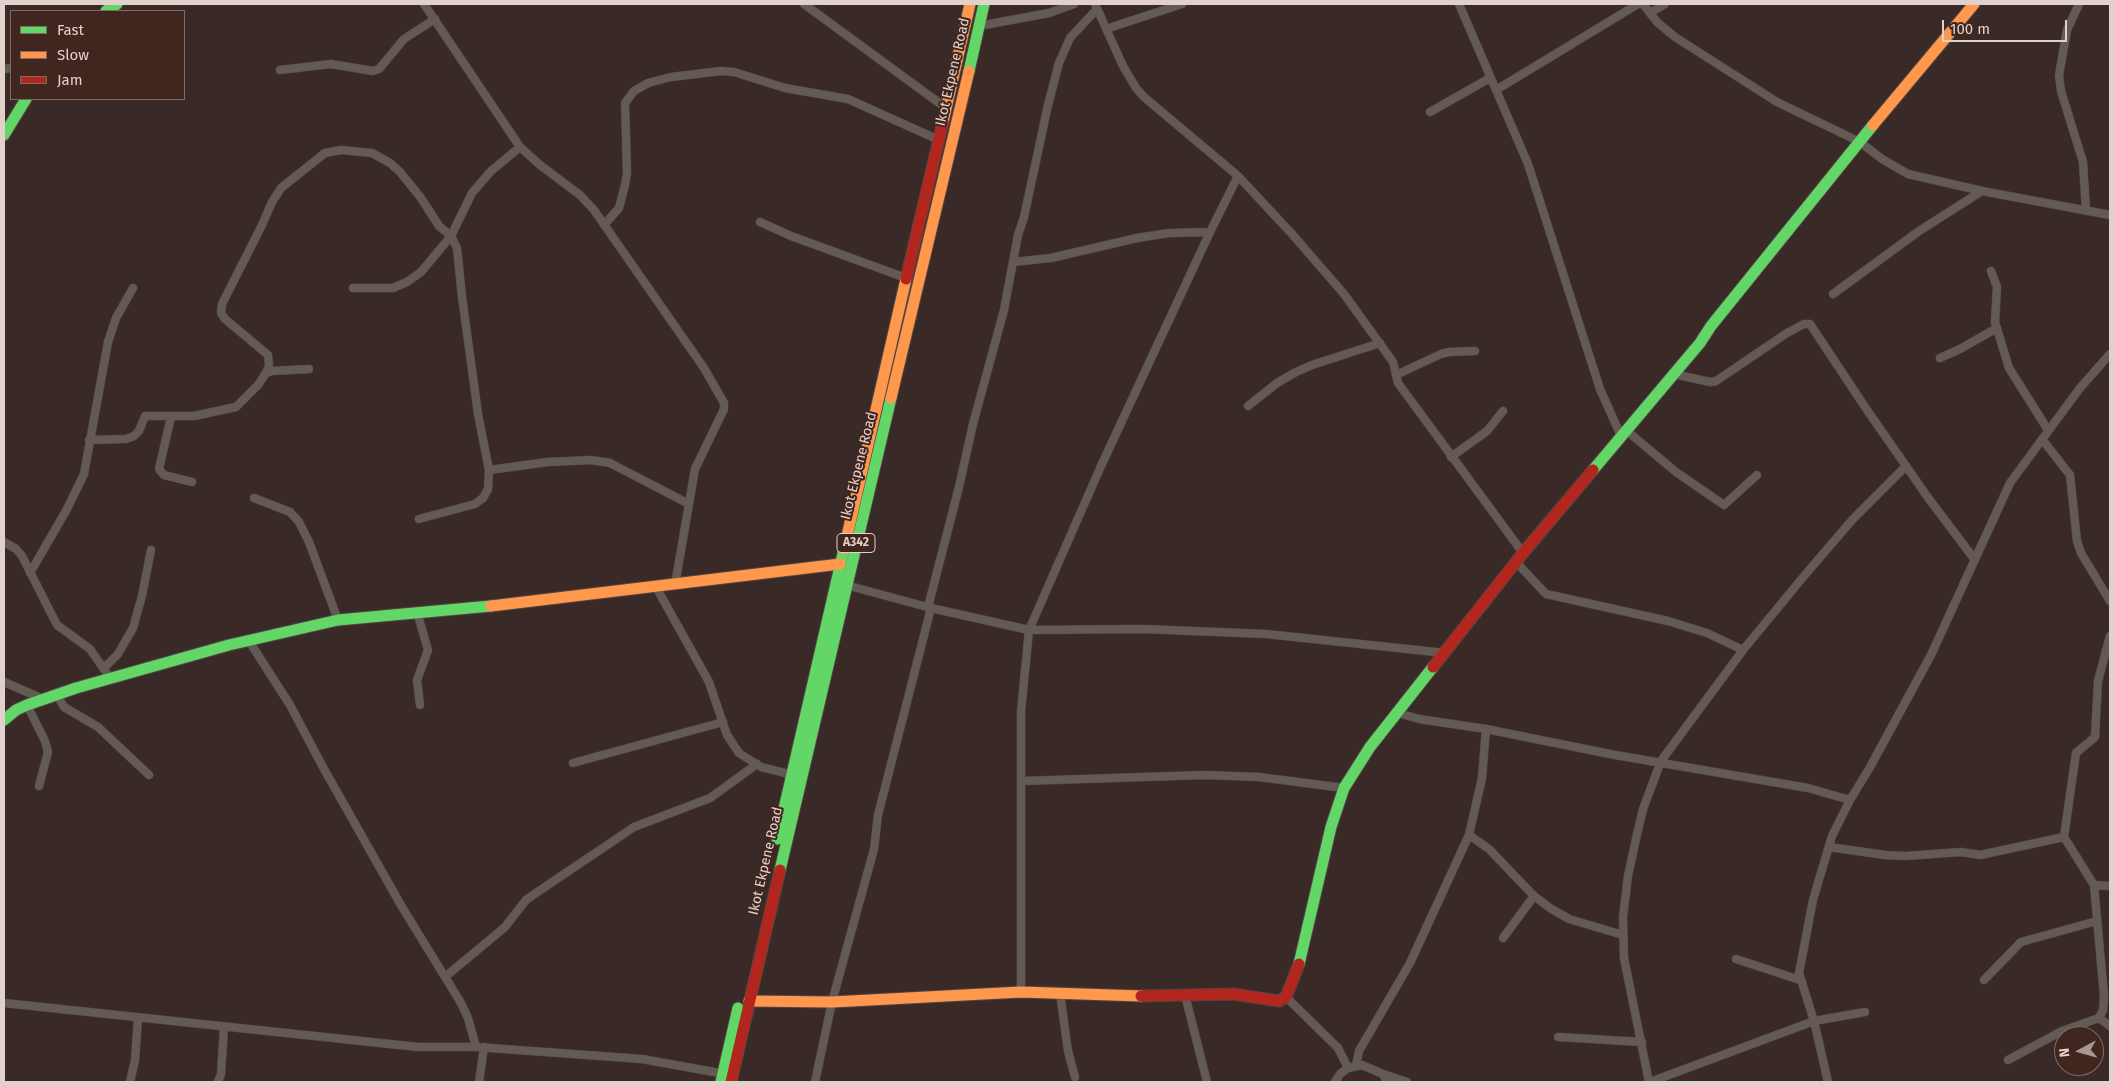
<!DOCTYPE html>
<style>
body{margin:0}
#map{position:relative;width:2114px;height:1086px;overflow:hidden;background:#392a27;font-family:"Fira Sans",sans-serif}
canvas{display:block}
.frame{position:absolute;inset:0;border:5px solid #e2d0cb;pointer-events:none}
.legend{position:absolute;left:10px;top:10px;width:175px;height:90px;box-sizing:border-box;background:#41261f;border:1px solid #816a64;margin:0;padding:6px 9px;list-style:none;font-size:15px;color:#e2d0cb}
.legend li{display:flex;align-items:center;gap:10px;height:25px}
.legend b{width:25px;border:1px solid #816a64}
.north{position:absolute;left:2054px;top:1026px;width:50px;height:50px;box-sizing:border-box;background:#41261f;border:1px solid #816a64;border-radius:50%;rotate:264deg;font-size:14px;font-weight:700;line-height:20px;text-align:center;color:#e2d0cb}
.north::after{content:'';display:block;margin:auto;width:18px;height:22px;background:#a79692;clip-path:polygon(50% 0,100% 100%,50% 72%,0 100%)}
.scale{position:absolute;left:1942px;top:20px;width:125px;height:22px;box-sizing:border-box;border:2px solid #e2d0cb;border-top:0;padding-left:6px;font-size:15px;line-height:18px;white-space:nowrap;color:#e2d0cb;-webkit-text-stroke:4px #41261f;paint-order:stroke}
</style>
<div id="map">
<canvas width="2114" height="1086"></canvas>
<div class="frame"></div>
<ul class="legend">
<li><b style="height:6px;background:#63d668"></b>Fast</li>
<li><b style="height:6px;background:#ff974d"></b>Slow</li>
<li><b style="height:6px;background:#b3261e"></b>Jam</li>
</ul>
<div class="north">N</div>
<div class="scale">100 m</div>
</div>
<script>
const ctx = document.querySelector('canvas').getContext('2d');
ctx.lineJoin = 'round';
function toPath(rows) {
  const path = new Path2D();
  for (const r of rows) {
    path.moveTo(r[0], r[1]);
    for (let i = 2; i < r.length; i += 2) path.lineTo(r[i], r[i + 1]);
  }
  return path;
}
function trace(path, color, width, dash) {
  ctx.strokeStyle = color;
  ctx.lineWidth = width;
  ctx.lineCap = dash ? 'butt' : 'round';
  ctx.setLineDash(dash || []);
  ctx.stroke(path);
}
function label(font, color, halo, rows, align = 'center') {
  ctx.font = font + ' "Fira Sans",sans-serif';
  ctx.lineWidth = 4;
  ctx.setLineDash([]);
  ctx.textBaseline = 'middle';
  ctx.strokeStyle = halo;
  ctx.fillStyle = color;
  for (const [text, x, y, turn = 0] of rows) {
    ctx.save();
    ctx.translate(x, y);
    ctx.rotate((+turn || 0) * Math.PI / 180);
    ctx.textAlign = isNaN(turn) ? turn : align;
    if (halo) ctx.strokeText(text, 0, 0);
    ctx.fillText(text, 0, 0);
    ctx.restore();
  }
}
const street = toPath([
 [424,4,520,147,540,165,580,195,594,210,704,368,724,403,724,409,695,469,675,585],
 [804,4,946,108],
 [1095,4,1123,66,1136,88,1144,97,1238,176,1292,234,1344,294,1393,362,1398,383,1523,553],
 [1459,4,1528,164,1600,389,1621,436],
 [1643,4,1657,22,1675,37,1777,102,1860,142,1882,159,1908,174,1982,191,2110,215],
 [2079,4,2067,30,2059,75,2061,91,2083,162,2086,211],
 [1650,13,1665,4],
 [979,26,1049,13,1074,4],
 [1106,29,1182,4],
 [4,69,11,68],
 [280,70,331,64,373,71,379,69,404,39,435,19],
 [1496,90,1638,4],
 [1430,112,1490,78],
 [760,222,791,236,906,278],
 [604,225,619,208,625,185,627,173,625,103,634,91,648,83,671,77,721,71,734,72,785,88,848,99,939,140],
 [1013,262,1051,258,1137,238,1169,233,1210,232],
 [1991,271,1997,287,1995,322,2009,368,2048,430],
 [353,288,393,288,407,282,421,272,451,236,472,193,491,171,520,147],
 [1833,294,1919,231,1982,191],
 [1940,358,1960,349,1997,328],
 [266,373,269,365,268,355,225,319,221,313,222,304,262,225,272,202,281,188,325,153,341,150,372,153,390,163,400,172,421,198,439,226,451,236,457,248,462,297,478,414,489,470,488,489,483,498,475,504,419,519],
 [1674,374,1710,382,1716,381,1787,333,1804,324,1810,324,1867,410,1929,499,1975,560],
 [1396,375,1441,354,1449,352,1475,351],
 [1248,406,1277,383,1296,372,1312,365,1380,343],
 [171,417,159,469,164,475,192,482],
 [1627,431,1676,472,1724,505,1757,475],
 [2042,439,2070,475,2077,541,2081,553,2110,601],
 [89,440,126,439,134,436,139,431,145,416,194,416,236,407,258,385,266,373,272,371,309,369],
 [1451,457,1487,431,1503,411],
 [489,470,548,462,591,460,610,463,689,504],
 [254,498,290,512,299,522,309,542,338,620],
 [4,542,16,549,22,556,57,625,90,649,110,678],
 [1516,562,1546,594,1668,621,1707,633,1743,650],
 [30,573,67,509,84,474,108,342,116,318,133,288],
 [846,585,931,608,1029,630,1143,629,1266,634,1445,653],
 [656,587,709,682,727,735,739,753,761,767,793,775],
 [928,607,959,487,973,424,1004,310,1018,235,1024,217,1048,105,1059,63,1070,38,1097,9],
 [417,612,428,650,417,680,420,705],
 [249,641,290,705,324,769,402,907,461,1003,468,1018,476,1047],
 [104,668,118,654,133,628,142,596,151,550],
 [4,682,43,699],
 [57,695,64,707,98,727,149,775],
 [27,705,45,741,48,752,39,786],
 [1398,713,1419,719,1486,729,1615,755,1808,788,1850,800],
 [573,763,723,722],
 [1022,781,1205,775,1259,777,1344,788],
 [1469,835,1489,849,1534,896,1550,908,1569,919,1623,935],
 [1829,847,1885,855,1906,856,1961,852,1980,855,2064,837],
 [2094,885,2110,886],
 [1503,938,1534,896],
 [1736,959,1800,980],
 [445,977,505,927,526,900,536,893,634,827,710,798,757,764],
 [1984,980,2021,942,2097,921],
 [1021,992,1021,712,1029,630,1101,466,1210,232,1238,176],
 [1060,993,1068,1051,1075,1077],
 [1185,995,1207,1082],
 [1286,997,1338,1048,1348,1068],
 [4,1003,418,1047,476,1047,642,1059,725,1074],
 [2099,1018,2110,1026],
 [1558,1037,1642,1042],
 [2008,1060,2062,1031,2099,1018,2103,1010,2104,996,2094,885,2064,837,2076,753,2095,737,2098,681,2110,636],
 [1356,1065,1359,1051,1410,963,1469,835,1482,778,1486,729],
 [1383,1074,1407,1082],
 [130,1082,135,1060,138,1018],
 [218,1082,221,1074,224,1027],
 [479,1082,484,1047],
 [815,1082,832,1002,874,849,878,815,931,608],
 [1335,1082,1340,1074,1348,1068,1362,1065,1383,1074,1387,1082],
 [1649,1082,1624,958,1623,917,1628,876,1636,839,1643,809,1661,761,1743,650,1804,576,1853,519,1906,466],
 [1650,1082,1814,1021,1865,1012],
 [1828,1082,1814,1021,1799,973,1813,900,1832,836,1850,800,1869,769,1931,655,2010,483,2080,388,2110,354]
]);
const fast = toPath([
 [106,11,117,4],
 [969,71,984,4],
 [4,135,26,99],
 [1593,470,1700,343,1711,326,1873,125],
 [4,720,16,710,27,705,76,688,229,645,338,620,491,606],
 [777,839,844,549],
 [780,870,891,398],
 [1299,964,1331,827,1344,788,1370,747,1433,667],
 [721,1082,738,1008]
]);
const slow = toPath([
 [943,122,970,4],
 [1873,125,1974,4],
 [891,398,969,71],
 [844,549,906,279],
 [491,606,840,564],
 [749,1001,832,1002,1021,992,1141,996]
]);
const jam = toPath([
 [906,279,943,122],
 [1433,667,1523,553,1593,470],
 [1141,996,1233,994,1279,1001,1286,997,1299,964],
 [731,1082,780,870]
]);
trace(street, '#524543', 9);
trace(fast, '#524543', 13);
trace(slow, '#524543', 13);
trace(jam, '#524543', 13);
trace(street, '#625a53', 8);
trace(fast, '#63d668', 11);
trace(slow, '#ff974d', 11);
trace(jam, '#b3261e', 11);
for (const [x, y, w] of [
 [856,543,38]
]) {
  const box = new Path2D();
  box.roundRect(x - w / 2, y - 9.5, w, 19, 4);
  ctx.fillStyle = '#41261f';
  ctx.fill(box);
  trace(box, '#e2d0cb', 1);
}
label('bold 12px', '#e2d0cb', null, [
 ["A342",856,543]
]);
label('14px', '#e2d0cb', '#41261f', [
 ["Ikot Ekpene Road",953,72,-77],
 ["Ikot Ekpene Road",859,466,-76],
 ["Ikot Ekpene Road",766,861,-77]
]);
</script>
